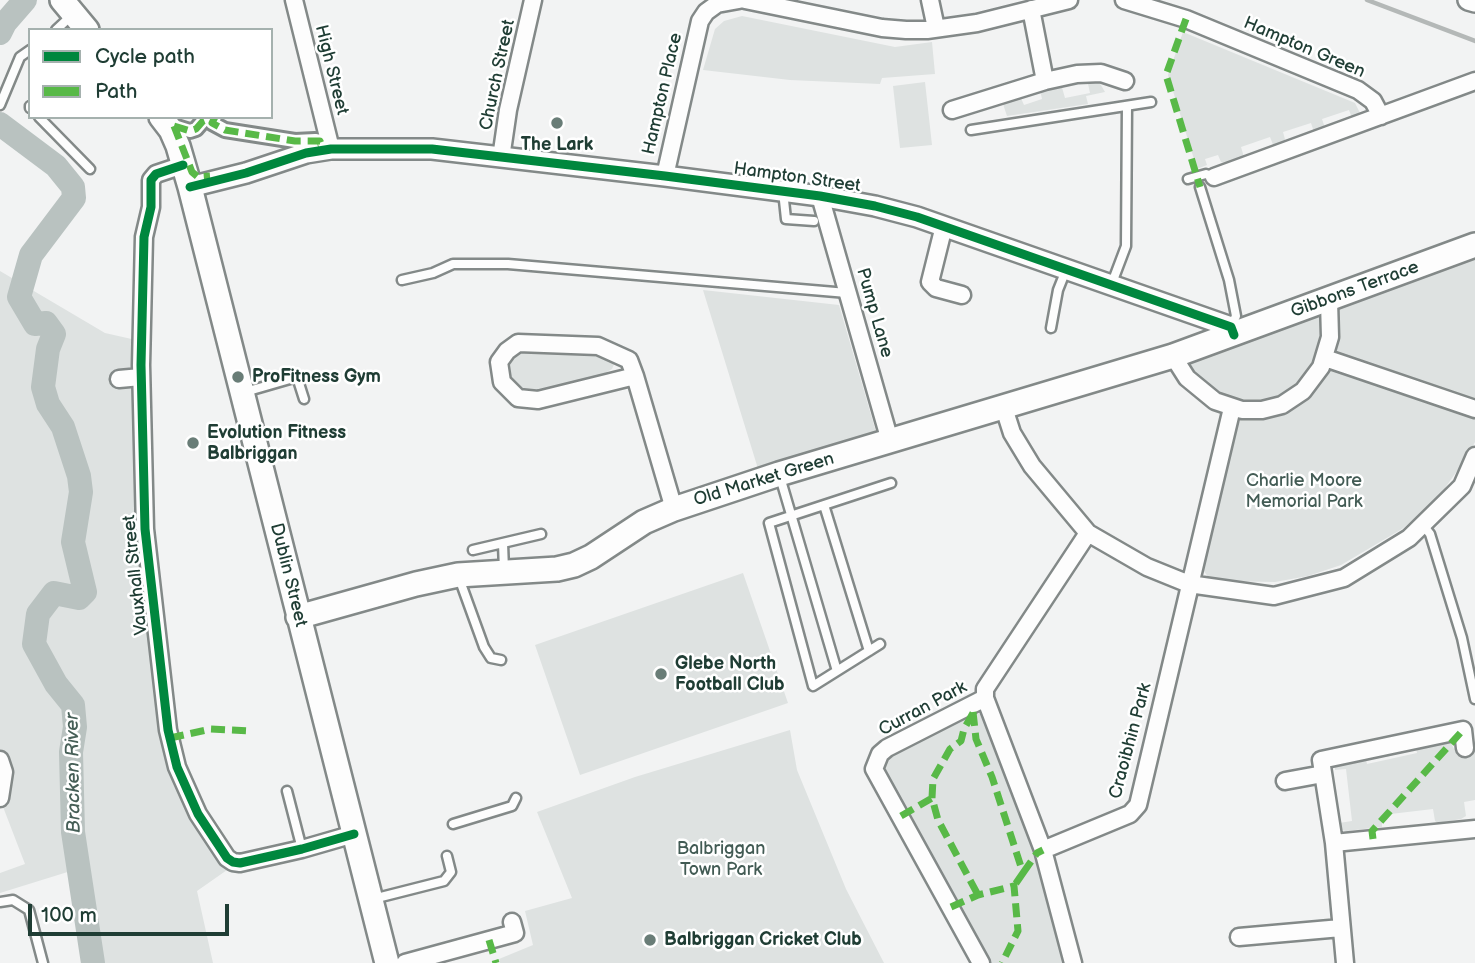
<!DOCTYPE html>
<style>
body{margin:0}
#map{position:relative;width:1475px;height:963px;overflow:hidden;background:#f2f3f3;font-family:"Balsamiq Sans",sans-serif}
canvas{display:block}
.legend{position:absolute;left:28px;top:28px;width:245px;height:91px;box-sizing:border-box;background:#fff;border:2px solid #a5b1ae;margin:0;padding:9px 12px;list-style:none;font-size:21px;color:#1f3d34}
.legend li{display:flex;align-items:center;gap:14px;height:35px}
.legend b{width:35px;border:2px solid #a5b1ae}
.scale{position:absolute;left:28px;top:904px;width:201px;height:32px;box-sizing:border-box;border:4px solid #1f3d34;border-top:0;padding-left:9px;font-size:21px;line-height:24px;white-space:nowrap;color:#1f3d34;-webkit-text-stroke:5px #fff;paint-order:stroke}
</style>
<div id="map">
<canvas width="1475" height="963"></canvas>
<ul class="legend">
<li><b style="height:9px;background:#00873e"></b>Cycle path</li>
<li><b style="height:9px;background:#58b947"></b>Path</li>
</ul>
<div class="scale">100 m</div>
</div>
<script>
const ctx = document.querySelector('canvas').getContext('2d');
ctx.lineJoin = 'round';
function paint(path, color) {
  ctx.fillStyle = color;
  ctx.fill(path, 'evenodd');
}
function toPath(rows) {
  const path = new Path2D();
  for (const r of rows) {
    path.moveTo(r[0], r[1]);
    for (let i = 2; i < r.length; i += 2) path.lineTo(r[i], r[i + 1]);
  }
  return path;
}
function trace(path, color, width, dash) {
  ctx.strokeStyle = color;
  ctx.lineWidth = width;
  ctx.lineCap = dash ? 'butt' : 'round';
  ctx.setLineDash(dash || []);
  ctx.stroke(path);
}
function label(font, color, halo, rows, align = 'center') {
  ctx.font = font + ' "Balsamiq Sans",sans-serif';
  ctx.lineWidth = 5;
  ctx.setLineDash([]);
  ctx.textBaseline = 'middle';
  ctx.strokeStyle = halo;
  ctx.fillStyle = color;
  for (const [text, x, y, turn = 0] of rows) {
    ctx.save();
    ctx.translate(x, y);
    ctx.rotate((+turn || 0) * Math.PI / 180);
    ctx.textAlign = isNaN(turn) ? turn : align;
    if (halo) ctx.strokeText(text, 0, 0);
    ctx.fillText(text, 0, 0);
    ctx.restore();
  }
}
paint(toPath([
 [742,16,895,47,932,42,935,74,882,78,880,84,790,80,703,70,715,29,724,21],
 [1183,32,1355,103,1361,115,1352,118,1349,110,1322,119,1325,128,1314,132,1311,123,1283,132,1286,143,1274,147,1270,137,1241,147,1244,157,1226,163,1221,162,1218,155,1205,159,1207,165,1197,169,1168,75],
 [1087,79,1098,80,1105,92,1086,96,1088,104,1007,116,1002,101,1020,96,1024,105,1042,99,1040,90,1061,84,1065,98,1090,93],
 [925,82,932,145,900,148,893,86],
 [1475,257,1475,404,1341,358,1337,353,1337,310,1340,308],
 [0,271,105,333,136,340,133,368,130,371,128,384,135,390,172,774,176,788,187,807,227,870,197,891,213,963,87,963,74,870,0,893,0,873,25,864,0,799],
 [703,290,839,305,876,432,865,438,759,472],
 [1320,316,1323,317,1324,335,1315,365,1293,389,1273,399,1250,404,1227,399,1199,382,1187,364],
 [524,349,607,355,615,362,612,369,605,373,559,386,525,392,518,390,509,382,504,369,514,354],
 [1332,368,1475,416,1475,442,1469,454,1440,495,1424,511,1402,529,1341,565,1308,576,1275,582,1218,581,1209,578,1200,566,1236,426,1244,416,1290,408,1301,402,1311,394],
 [743,573,788,703,580,775,535,645],
 [973,713,983,714,1039,859,1068,963,988,963,882,770,890,753],
 [790,730,797,770,846,889,884,963,500,963,499,959,533,945,525,911,572,898,537,812,635,777],
 [1445,737,1450,741,1454,749,1475,745,1475,800,1464,802,1466,816,1461,819,1438,823,1435,821,1433,809,1382,815,1382,827,1346,831,1342,830,1339,823,1352,821,1346,769,1335,770,1335,764,1365,754,1367,764,1417,753,1415,743]
]), '#dee2e1');
trace(toPath([
 [0,33,5,23,25,0],
 [0,124,56,166,73,187,74,198,31,255,19,297,35,324,46,323,54,334,48,349,43,387,48,404,63,427,79,476,81,492,73,542,85,592,79,598,54,593,38,614,34,644,56,684,73,705,75,727,71,752,73,832,93,963]
]), '#b9c2c0', 24);
const service = toPath([
 [56,30,71,16],
 [0,105,20,57,30,50],
 [30,106,30,108],
 [39,117,90,169],
 [971,130,1151,102],
 [1188,179,1206,174,1214,177],
 [1200,187,1229,280,1236,316,1231,327],
 [783,191,786,219,814,221],
 [402,280,433,273,453,264,508,264,847,293],
 [1112,283,1126,246,1127,106],
 [1051,328,1058,290,1066,270],
 [245,392,297,377,304,399],
 [780,477,837,671],
 [824,505,869,651],
 [1423,525,1430,534,1462,638,1475,699],
 [503,543,504,571],
 [473,550,541,534],
 [459,578,484,647,491,658,501,660],
 [880,644,813,686,769,523,891,483],
 [287,791,302,849],
 [453,824,512,806,516,798],
 [373,899,444,881,451,872,447,856],
 [0,902,13,900,29,910,43,963]
]);
const pedestrian = toPath([
 [215,117,212,123,225,130,295,141,315,140,320,141,322,146,319,147],
 [174,126,190,131,196,129,203,121,213,117]
]);
const minor = toPath([
 [294,0,331,149],
 [745,0,882,28,906,30,927,30,977,23,1069,0],
 [930,0,936,28],
 [1124,0,1186,19,1358,90,1373,101,1381,116],
 [1031,9,1045,81],
 [952,110,1045,81,1077,74,1101,73,1125,81],
 [501,158,508,110,533,0],
 [183,165,156,174,151,180,151,207,144,237,141,365,145,529,168,730,177,767,198,814,227,858,233,862,240,863,302,849,354,834],
 [665,176,700,21,706,12,717,4,739,0],
 [1214,177,1475,81],
 [820,196,890,441],
 [944,226,930,282,936,288,962,295],
 [1173,356,1187,378,1215,401,1242,410,1262,410,1282,405,1303,391,1321,367,1330,337,1329,301],
 [1325,358,1475,409],
 [635,376,538,400,518,398,502,382,499,362,507,351,518,343,598,346,629,360,635,376,674,509],
 [119,379,141,377],
 [1004,408,1012,433,1032,466,1088,533,1147,567,1189,584,1274,596,1344,578,1409,538,1462,486,1475,456],
 [0,760,4,772,0,798],
 [1285,781,1323,774],
 [1334,843,1475,829],
 [1043,850,1130,814,1138,805,1232,408],
 [1239,937,1341,928],
 [405,963,515,933,512,922],
 [981,963,874,769,880,754,887,748,985,698],
 [1073,963,1043,850,985,698,985,689,1088,533],
 [1345,963,1334,843,1321,760,1463,730,1465,748]
]);
const tertiary = toPath([
 [1468,0,1475,2],
 [190,187,246,173,306,153,331,149,432,149,665,176,820,196,875,206,917,217,1231,327,1234,335]
]);
const secondary = toPath([
 [62,0,87,30],
 [161,117,171,130,178,146,190,187,387,963],
 [298,617,416,584,458,575,557,569,574,565,591,557,644,522,674,509,779,474,1173,356,1475,245]
]);
trace(service, '#838988', 13);
trace(pedestrian, '#838988', 18);
trace(minor, '#838988', 21);
trace(tertiary, '#838988', 24);
trace(secondary, '#838988', 28);
trace(service, '#fdfdfd', 8);
trace(pedestrian, '#fdfdfd', 12);
trace(minor, '#fdfdfd', 16);
trace(tertiary, '#fdfdfd', 19);
trace(secondary, '#fdfdfd', 23);
trace(toPath([
 [1367,0,1475,41]
]), '#b4b8b7', 4.5);
trace(toPath([
 [1186,19,1166,75,1200,187],
 [215,117,212,123,225,130,295,141,320,141,322,146,318,147],
 [174,126,192,172,198,177,210,176],
 [174,126,190,131,196,129,203,121,213,117],
 [973,712,976,739,992,777,1023,873,1014,886],
 [973,713,964,729,961,741,950,749,933,779,932,798,938,820,978,895],
 [170,738,211,729,251,731],
 [901,816,932,798],
 [1373,839,1372,831,1463,730],
 [1023,873,1037,853,1043,850],
 [951,907,978,895,1014,886,1018,931,1002,963],
 [489,940,496,963]
]), '#58b947', 7, [14, 7]);
trace(toPath([
 [183,165,156,174,151,180,151,207,144,237,141,365,145,529,168,730,177,767,198,814,227,858,233,862,240,863,302,849,354,834],
 [190,187,246,173,306,153,331,149,432,149,665,176,820,196,875,206,917,217,1231,327,1234,335]
]), '#00873e', 9);
for (const [x, y, r, color] of [
 [557,123,7,"#697d77"],
 [238,377,7,"#697d77"],
 [193,443,7,"#697d77"],
 [661,674,7,"#697d77"],
 [650,940,7,"#697d77"]
]) {
  const dot = new Path2D();
  dot.arc(x, y, r, 0, 2 * Math.PI);
  ctx.fillStyle = color;
  ctx.fill(dot);
  trace(dot, '#fff', 2.5);
}
label('18px', '#1f3d34', '#fff', [
 ["Hampton Green",1304,48,23],
 ["High Street",331,70,76],
 ["Church Street",498,75,-78],
 ["Hampton Place",663,94,-77],
 ["Hampton Street",797,178,8],
 ["Gibbons Terrace",1355,290,-20],
 ["Pump Lane",874,313,74],
 ["Old Market Green",764,480,-17],
 ["Vauxhall Street",136,575,-96],
 ["Dublin Street",288,575,76],
 ["Curran Park",923,709,-28],
 ["Craoibhin Park",1131,741,-75]
]);
label('bold 18px', '#1f3d34', '#fff', [
 ["The Lark",557,145,"center"],
 ["ProFitness Gym",252,377],
 ["Evolution Fitness",207,433],
 ["Balbriggan",207,454],
 ["Glebe North",675,664],
 ["Football Club",675,685],
 ["Balbriggan Cricket Club",664,940]
], 'left');
label('18px', '#425b54', '#fff', [
 ["Charlie Moore",1304,481],
 ["Memorial Park",1304,502],
 ["Balbriggan",721,849],
 ["Town Park",721,870]
]);
label('italic 19px', '#465f57', '#fff', [
 ["Bracken River",74,773,-91]
]);
</script>
